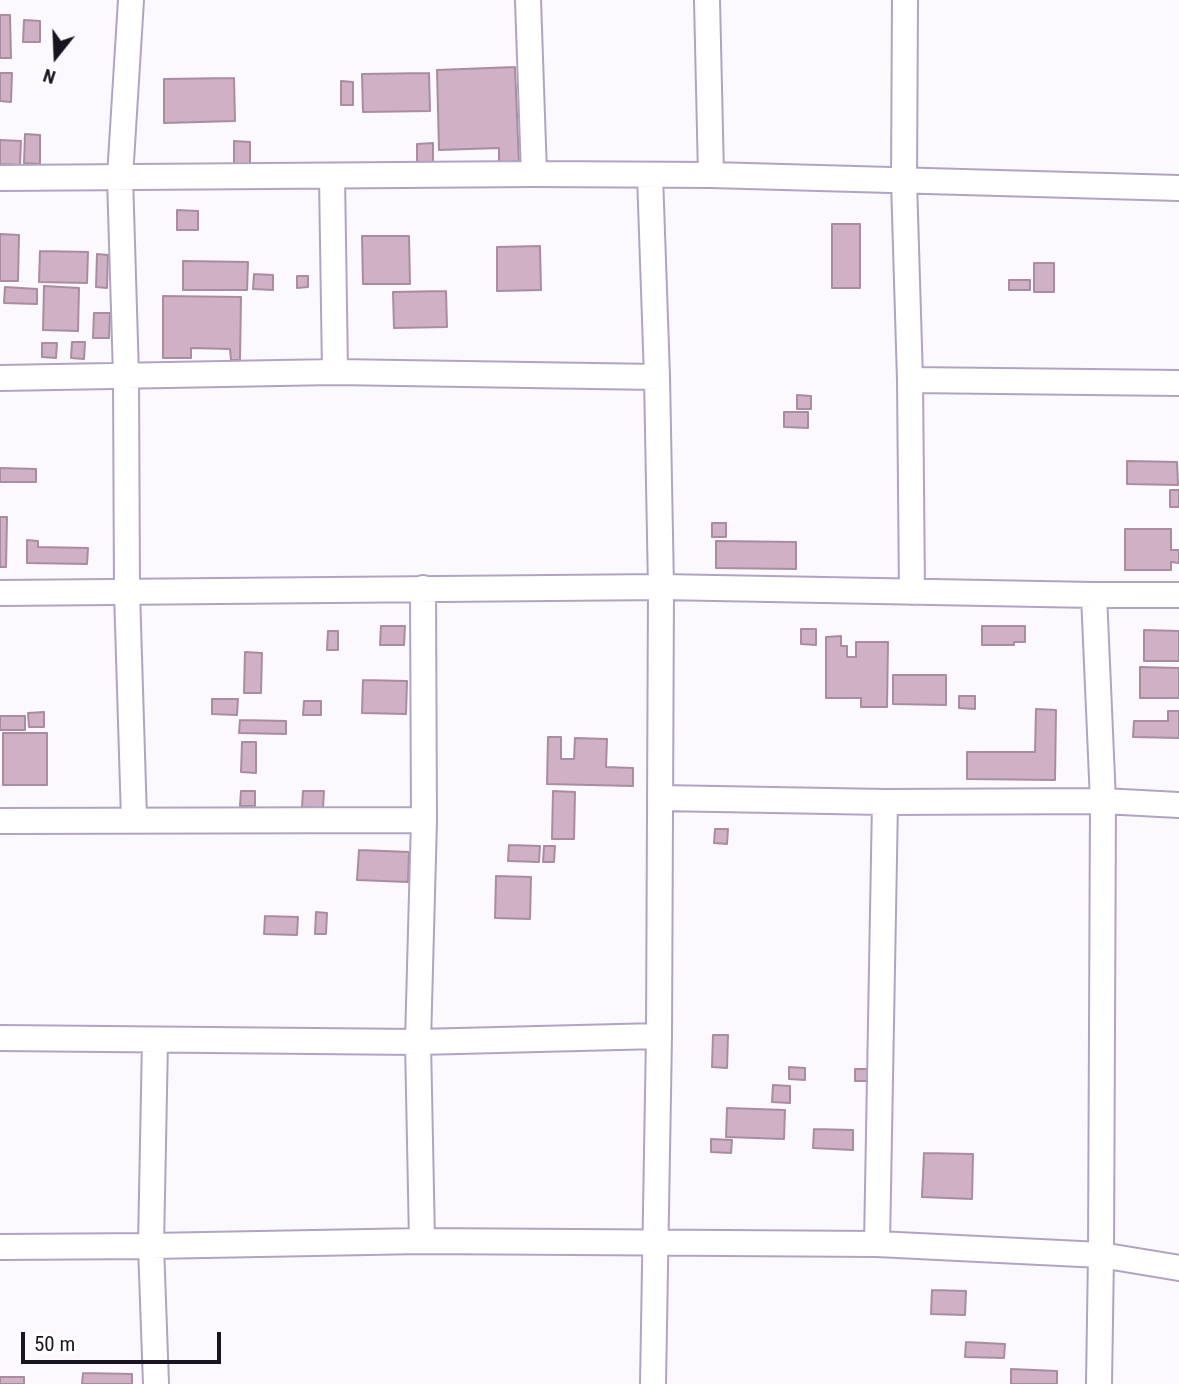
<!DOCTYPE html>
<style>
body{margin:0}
#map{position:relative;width:1179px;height:1384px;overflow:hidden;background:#fbf8fe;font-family:"Roboto Condensed",sans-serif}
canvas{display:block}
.north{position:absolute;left:21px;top:21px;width:70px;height:70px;-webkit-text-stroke:5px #fff;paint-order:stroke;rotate:198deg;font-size:19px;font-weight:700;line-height:28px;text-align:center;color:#19141f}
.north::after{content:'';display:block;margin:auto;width:24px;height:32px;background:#19141f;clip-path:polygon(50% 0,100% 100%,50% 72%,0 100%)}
.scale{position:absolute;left:21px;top:1332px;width:200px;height:32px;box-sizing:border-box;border:4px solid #19141f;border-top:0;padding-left:9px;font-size:21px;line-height:24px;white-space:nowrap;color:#19141f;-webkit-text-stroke:5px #fff;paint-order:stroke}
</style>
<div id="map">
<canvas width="1179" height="1384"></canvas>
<div class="north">N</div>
<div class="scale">50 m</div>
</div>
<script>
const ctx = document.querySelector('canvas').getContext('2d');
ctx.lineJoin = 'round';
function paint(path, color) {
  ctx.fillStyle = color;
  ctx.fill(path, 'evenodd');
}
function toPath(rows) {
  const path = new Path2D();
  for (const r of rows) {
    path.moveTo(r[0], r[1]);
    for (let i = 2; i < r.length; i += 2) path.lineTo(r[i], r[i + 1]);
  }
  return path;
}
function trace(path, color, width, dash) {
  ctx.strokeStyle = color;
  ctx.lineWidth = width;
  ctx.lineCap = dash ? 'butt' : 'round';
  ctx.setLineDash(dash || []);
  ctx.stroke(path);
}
const building = toPath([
 [0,15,10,15,11,58,0,58,0,15],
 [24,20,40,21,40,42,23,42,24,20],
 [515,67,519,164,499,164,499,148,439,150,437,70,515,67],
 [0,73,12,73,11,102,0,101,0,73],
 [429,73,430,111,363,112,362,74,429,73],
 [234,78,235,121,164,123,164,79,234,78],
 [341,81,353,82,353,105,341,105,341,81],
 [25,134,40,135,40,164,24,163,25,134],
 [0,140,21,141,20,165,0,164,0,140],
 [234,141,250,142,250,165,234,165,234,141],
 [433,143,433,166,417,166,417,144,433,143],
 [177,210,198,211,198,230,177,230,177,210],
 [832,224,860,224,860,288,832,288,832,224],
 [0,234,19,235,18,281,0,281,0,234],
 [362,236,409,236,410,284,363,284,362,236],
 [540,246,541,290,497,291,497,247,540,246],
 [40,251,88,252,87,283,39,282,40,251],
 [97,254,108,255,107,288,96,287,97,254],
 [183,261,248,262,247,290,183,290,183,261],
 [1034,263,1054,263,1054,292,1034,292,1034,263],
 [254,274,273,275,273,290,253,289,254,274],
 [297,276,308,276,308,287,297,288,297,276],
 [1009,280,1030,280,1030,290,1009,290,1009,280],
 [44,286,79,288,78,331,43,330,44,286],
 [5,287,37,289,37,304,4,303,5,287],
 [446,291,447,327,394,328,393,292,446,291],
 [163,296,241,297,240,360,231,360,230,349,191,348,191,358,163,358,163,296],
 [94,313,110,313,109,338,93,338,94,313],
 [72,342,85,342,84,359,71,358,72,342],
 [42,343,57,343,56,358,42,357,42,343],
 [797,395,811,396,811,409,797,409,797,395],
 [784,412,808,412,808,428,784,427,784,412],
 [1127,461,1177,462,1178,485,1127,484,1127,461],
 [0,468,36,469,36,482,0,482,0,468],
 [1170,490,1179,490,1179,507,1170,507,1170,490],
 [0,517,7,517,6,567,0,567,0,517],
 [712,523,726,523,726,537,712,537,712,523],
 [1125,529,1171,529,1171,550,1179,550,1179,563,1171,562,1171,570,1125,570,1125,529],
 [27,540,38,541,38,547,88,548,87,564,27,563,27,540],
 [716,541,796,542,796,569,716,568,716,541],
 [381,626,405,626,404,645,380,645,381,626],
 [982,626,1025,626,1025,642,1014,642,1014,645,982,645,982,626],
 [801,629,816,629,816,645,801,644,801,629],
 [1144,630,1179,631,1179,661,1144,661,1144,630],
 [328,631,338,631,338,650,327,650,328,631],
 [841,636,841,646,847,646,847,657,856,657,856,642,888,642,887,707,861,707,861,698,826,698,826,637,841,636],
 [245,652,262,653,261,693,244,693,245,652],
 [1140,667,1179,668,1179,698,1140,698,1140,667],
 [893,675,946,675,946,705,893,704,893,675],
 [363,680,407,681,406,714,362,713,363,680],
 [959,696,975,696,975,709,959,708,959,696],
 [212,699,238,699,237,715,212,714,212,699],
 [304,701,321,701,321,715,303,715,304,701],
 [1036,709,1056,710,1055,780,967,779,967,752,1035,752,1036,709],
 [1168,711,1179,711,1179,738,1133,737,1134,721,1168,721,1168,711],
 [44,712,44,727,29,727,28,713,44,712],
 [0,716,25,716,25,730,0,730,0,716],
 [240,720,286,721,286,734,239,733,240,720],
 [3,733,47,733,47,785,3,785,3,733],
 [548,737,561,737,561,759,574,759,575,738,607,739,606,767,633,768,633,786,547,784,548,737],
 [242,742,256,742,256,773,241,772,242,742],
 [241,791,255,791,255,806,240,806,241,791],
 [303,791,324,791,323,808,302,807,303,791],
 [553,791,575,792,574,839,552,839,553,791],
 [715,829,728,829,727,844,714,843,715,829],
 [509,845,540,846,539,862,508,861,509,845],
 [544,846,555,846,554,862,543,862,544,846],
 [359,850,409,852,408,882,357,880,359,850],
 [496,876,531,877,530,919,495,918,496,876],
 [316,912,327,913,326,934,315,934,316,912],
 [265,916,298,917,297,935,264,934,265,916],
 [713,1035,728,1035,727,1068,712,1067,713,1035],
 [789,1067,805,1068,805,1080,789,1079,789,1067],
 [855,1069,870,1069,870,1081,855,1081,855,1069],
 [773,1085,790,1086,790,1103,772,1102,773,1085],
 [727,1108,785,1110,784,1139,726,1137,727,1108],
 [814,1129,853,1130,853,1150,813,1148,814,1129],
 [711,1139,732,1140,731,1153,711,1152,711,1139],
 [924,1153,973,1154,972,1199,922,1197,924,1153],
 [932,1290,966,1291,965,1315,931,1314,932,1290],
 [966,1342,1005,1344,1004,1358,965,1357,966,1342],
 [1011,1369,1057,1371,1057,1384,1011,1384,1011,1369],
 [83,1373,132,1374,132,1384,82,1384,83,1373],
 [0,1377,24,1377,24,1384,0,1384,0,1377]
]);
paint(building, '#cfb0c4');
trace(building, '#aa8ca0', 2);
const minor = toPath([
 [131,0,120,177,126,376,127,592,134,819],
 [528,0,534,174],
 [707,0,711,175],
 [905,0,904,181,910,380,912,592],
 [650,175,657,377,661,587,659,1036,653,1384],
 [332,176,335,372],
 [0,178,534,174,711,175,1179,188],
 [0,378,335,372,657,377],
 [910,380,1179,383],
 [0,593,661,587,1094,595,1179,595],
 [1094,595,1103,801,1101,1255,1099,1384],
 [660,798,885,802,1103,801,1179,805],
 [0,821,424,820],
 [0,1038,418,1042,659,1036],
 [155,1040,151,1246,156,1384],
 [422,1241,418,1042,424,820,423,588],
 [877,1244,885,802],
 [0,1247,151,1246,422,1241,877,1244,1101,1255,1179,1268]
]);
trace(minor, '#b1a4c2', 28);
trace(minor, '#fff', 24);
</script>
